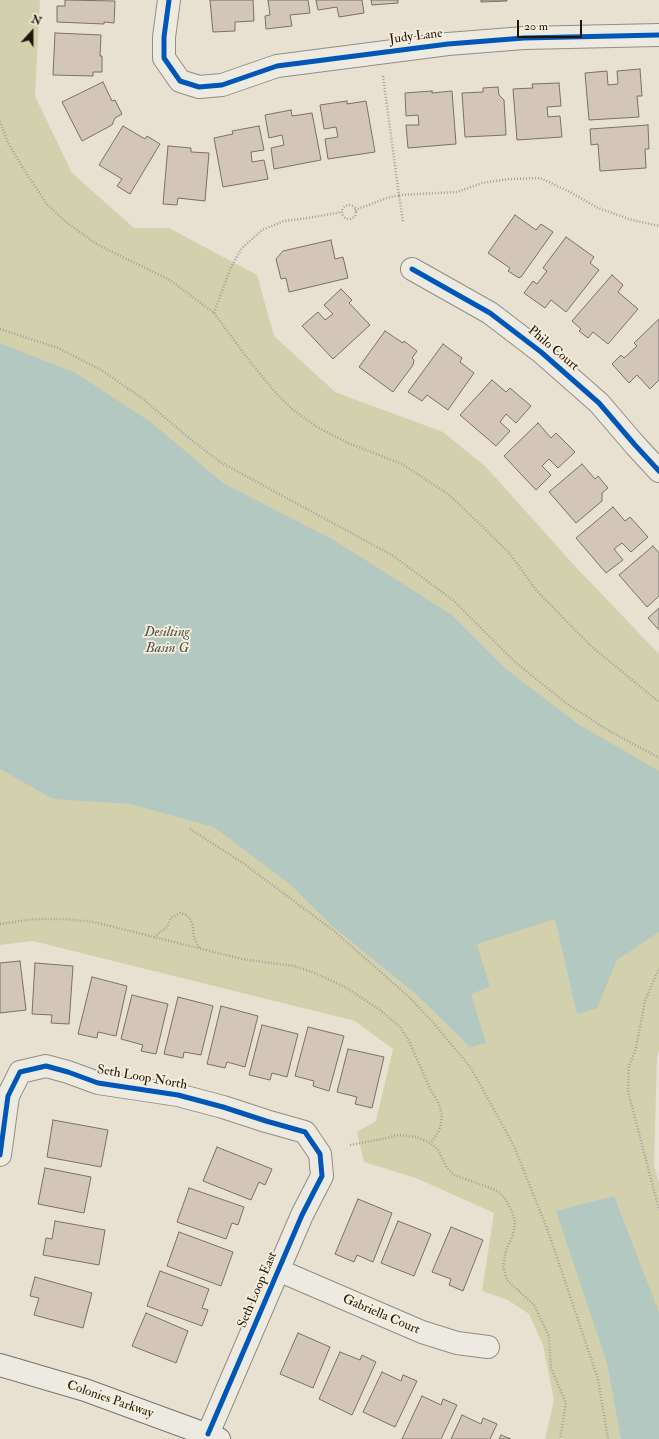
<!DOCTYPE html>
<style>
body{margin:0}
#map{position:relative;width:659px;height:1439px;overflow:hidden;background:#e8e1d1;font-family:"IM FELL Double Pica",serif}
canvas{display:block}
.north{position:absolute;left:12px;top:12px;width:40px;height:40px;-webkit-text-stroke:3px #f7eedb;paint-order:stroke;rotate:21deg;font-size:11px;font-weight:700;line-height:16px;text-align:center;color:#21160b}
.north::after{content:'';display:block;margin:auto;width:14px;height:18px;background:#21160b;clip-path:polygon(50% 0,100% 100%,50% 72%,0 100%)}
.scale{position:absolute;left:517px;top:20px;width:65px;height:18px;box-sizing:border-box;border:2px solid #21160b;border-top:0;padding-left:5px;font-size:12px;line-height:14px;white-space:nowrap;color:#21160b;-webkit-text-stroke:3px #f7eedb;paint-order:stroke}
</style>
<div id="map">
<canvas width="659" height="1439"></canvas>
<div class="north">N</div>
<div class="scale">20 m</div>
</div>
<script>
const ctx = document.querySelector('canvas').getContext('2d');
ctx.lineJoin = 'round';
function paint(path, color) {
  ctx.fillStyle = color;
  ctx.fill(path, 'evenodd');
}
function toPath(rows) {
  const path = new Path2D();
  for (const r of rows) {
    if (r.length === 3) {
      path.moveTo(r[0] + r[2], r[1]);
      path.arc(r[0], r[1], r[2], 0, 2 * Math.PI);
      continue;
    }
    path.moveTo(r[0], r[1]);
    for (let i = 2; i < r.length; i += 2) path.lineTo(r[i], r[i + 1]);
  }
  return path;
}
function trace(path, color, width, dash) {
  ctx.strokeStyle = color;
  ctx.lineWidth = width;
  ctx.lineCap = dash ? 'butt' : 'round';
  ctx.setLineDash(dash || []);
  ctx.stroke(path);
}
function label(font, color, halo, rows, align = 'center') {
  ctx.font = font + ' "IM FELL Double Pica",serif';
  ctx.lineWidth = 3.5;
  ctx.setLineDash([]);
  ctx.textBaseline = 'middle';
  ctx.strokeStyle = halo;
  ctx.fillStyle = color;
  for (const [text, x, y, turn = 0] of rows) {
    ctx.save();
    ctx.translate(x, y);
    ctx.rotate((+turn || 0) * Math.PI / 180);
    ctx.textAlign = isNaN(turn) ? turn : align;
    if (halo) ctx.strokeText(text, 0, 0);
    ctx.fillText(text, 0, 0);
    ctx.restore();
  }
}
paint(toPath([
 [0,0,40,0,35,96,72,173,134,228,169,228,257,275,274,336,335,392,443,432,486,467,573,564,659,654,659,1050,657,1057,654,1165,659,1183,659,1439,545,1439,554,1400,543,1345,529,1314,508,1300,482,1291,494,1213,416,1178,364,1162,357,1132,376,1121,393,1049,355,1021,33,941,0,945]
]), '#d3d0ae');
paint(toPath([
 [0,343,76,373,152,423,223,483,334,540,452,615,506,669,578,724,659,771,659,932,617,960,597,1008,577,1014,555,919,477,944,490,987,471,994,486,1043,470,1047,417,995,331,925,291,885,214,827,130,804,53,799,0,769],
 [614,1196,659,1312,659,1439,621,1439,607,1363,556,1211]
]), '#b4c8c2');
const building = toPath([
 [65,0,115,1,114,23,104,22,104,24,57,22,57,6,65,6,65,0],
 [210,0,253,0,254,21,235,22,235,31,213,32,210,0],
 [268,0,308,0,310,13,290,15,292,26,266,29,265,16,270,15,268,0],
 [316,0,362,0,364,13,339,17,337,7,318,10,316,0],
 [371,0,398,0,398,3,372,5,371,0],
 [481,0,507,0,507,1,481,2,481,0],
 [55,33,101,35,100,56,102,56,102,72,93,72,93,76,53,75,55,33],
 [640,69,642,96,637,96,639,117,589,120,585,73,607,71,608,85,618,84,617,71,640,69],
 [103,82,112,101,115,100,122,114,115,118,112,125,82,141,62,102,103,82],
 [559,83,561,106,547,107,548,117,560,116,562,137,517,140,513,89,533,88,532,84,559,83],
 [498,87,499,95,504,100,506,135,465,137,462,93,483,92,483,88,498,87],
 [432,91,432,93,452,91,456,144,408,148,406,125,419,125,418,115,406,116,405,93,432,91],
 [347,101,347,104,366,101,375,152,328,159,325,139,338,137,336,127,324,129,320,105,347,101],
 [291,110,292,116,312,113,321,160,274,169,271,148,284,145,282,135,269,138,265,115,291,110],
 [648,125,649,149,645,149,646,168,600,171,598,144,591,145,590,129,648,125],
 [123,126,145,139,147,136,160,144,130,194,117,186,122,179,99,165,123,126],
 [259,126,264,150,251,152,252,162,264,160,268,179,223,187,214,138,233,134,232,131,259,126],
 [168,146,191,148,191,152,209,153,205,201,178,198,177,205,163,204,168,146],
 [515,215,536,230,541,224,553,232,521,277,520,277,519,278,508,271,510,268,488,253,515,215],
 [566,237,594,257,590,263,599,270,566,312,551,300,545,308,524,293,533,281,537,284,547,271,543,268,566,237],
 [331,240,335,259,343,257,348,278,289,292,286,278,281,279,276,259,283,251,331,240],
 [612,275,623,285,618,292,638,309,608,344,593,332,588,338,579,331,581,329,572,321,612,275],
 [341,289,352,300,349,303,370,325,333,359,302,326,318,312,325,320,333,314,324,305,341,289],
 [659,319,659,380,650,389,637,375,629,383,612,364,621,355,624,358,637,346,634,343,659,319],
 [385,331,403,343,404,341,417,351,412,358,414,360,413,365,393,392,359,367,385,331],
 [443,344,462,358,460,362,474,373,448,410,427,395,422,401,408,392,443,344],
 [492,380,506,392,510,388,531,406,516,423,506,414,500,422,510,431,496,446,460,415,492,380],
 [538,423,551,438,556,433,575,452,558,468,549,459,542,466,551,475,536,490,504,456,538,423],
 [582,464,595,479,598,476,608,488,602,493,602,501,576,523,549,492,582,464],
 [613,507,625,521,630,517,648,537,631,552,622,543,614,549,623,560,606,573,576,538,613,507],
 [653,546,659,553,659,596,647,607,619,575,653,546],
 [659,608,659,630,648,618,659,608],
 [20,961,26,1010,0,1013,0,963,20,961],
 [35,963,73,966,69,1024,51,1023,52,1015,32,1014,35,963],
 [92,977,127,986,116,1036,98,1032,97,1038,78,1034,92,977],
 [132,995,168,1004,156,1054,141,1051,143,1045,121,1039,132,995],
 [178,997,213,1006,201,1055,184,1052,183,1058,164,1054,178,997],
 [221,1006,258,1016,245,1067,227,1062,225,1068,207,1064,221,1006],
 [262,1025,298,1034,287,1077,272,1073,270,1080,249,1075,262,1025],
 [308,1027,344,1036,329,1091,313,1086,314,1081,295,1076,308,1027],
 [348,1049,384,1057,372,1108,355,1104,357,1097,337,1092,348,1049],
 [53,1120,108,1130,101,1167,47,1157,53,1120],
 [217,1147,272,1169,265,1185,259,1182,251,1200,203,1181,217,1147],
 [45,1168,91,1177,84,1213,38,1204,45,1168],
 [189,1188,244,1207,238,1225,232,1223,226,1239,177,1222,189,1188],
 [358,1199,392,1213,373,1262,357,1255,354,1262,335,1254,358,1199],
 [55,1221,105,1230,99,1265,43,1255,46,1238,52,1239,55,1221],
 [398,1221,431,1234,414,1276,381,1263,398,1221],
 [451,1227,483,1240,463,1291,449,1285,451,1279,432,1272,451,1227],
 [179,1232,233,1252,221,1286,167,1266,179,1232],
 [160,1271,209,1289,202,1308,208,1310,202,1326,147,1306,160,1271],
 [35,1277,92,1293,83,1328,34,1315,39,1298,30,1296,35,1277],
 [146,1313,188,1331,176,1363,132,1346,146,1313],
 [298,1333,330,1347,313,1388,280,1374,298,1333],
 [340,1352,360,1360,362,1355,376,1362,352,1415,319,1399,340,1352],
 [382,1372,401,1381,403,1375,417,1381,395,1427,363,1412,382,1372],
 [422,1396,441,1405,443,1399,457,1405,441,1439,402,1439,422,1396],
 [462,1415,481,1424,483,1418,497,1424,490,1439,451,1439,462,1415],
 [501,1435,511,1439,499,1439,501,1435]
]);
paint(building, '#d3c6b8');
trace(building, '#777168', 1);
const street = toPath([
 [169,0,164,37,164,58,180,81,199,87,222,85,277,66,448,44,524,38,659,35],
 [412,269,490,313,541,352,599,403,635,445,659,471],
 [0,1155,8,1096,20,1072,46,1066,68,1072,98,1083,178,1095,223,1107,266,1121,305,1132,320,1154,322,1176,302,1215,208,1434],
 [278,1270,422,1332,457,1343,488,1347]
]);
const secondary = toPath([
 [0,1365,85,1390,219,1439]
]);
trace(street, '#928d83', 24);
trace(secondary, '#777168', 24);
trace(toPath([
 [383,76,399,195,457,192,482,183,509,179,540,178,570,192,598,208,632,220,659,226],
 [0,121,8,143,23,168,46,203,66,222,98,245,170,280,214,313,251,363,276,393,292,409,317,427,348,443,402,464,448,494,483,527,511,555,536,590,592,647,659,702],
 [349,212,7],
 [355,210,387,198,399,195,403,222],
 [214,313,231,267,242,248,262,230,284,221,308,218,342,212],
 [0,329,58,348,103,371,143,399,184,434,220,462,392,555,454,601,515,662,566,703,606,729,659,758],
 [190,829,243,863,334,931,409,997,431,1020,471,1068,514,1146,548,1231,598,1379,608,1439],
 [0,924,34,919,63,919,94,922,242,959,294,966,312,972,345,987,380,1010,400,1027,409,1041,431,1091,438,1102,442,1115,441,1124,438,1133,430,1143],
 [154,937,167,927,171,918,180,913,186,915,190,919,193,926,194,938,200,949],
 [659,970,655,977,645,1001,636,1048,629,1066,628,1091,659,1210],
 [350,1145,382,1139,398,1135,417,1137,430,1143,438,1150,447,1168,454,1175,493,1189,500,1193,506,1200,513,1214,515,1222,513,1235,506,1250,503,1266,507,1280,534,1305,549,1336,551,1368,566,1403,560,1439]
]), '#a5a19a', 2.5, [1, 2]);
trace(street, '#edeae1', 22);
trace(secondary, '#edeae1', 22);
trace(toPath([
 [169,0,164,37,164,58,180,81,199,87,222,85,277,66,448,44,524,38,659,35],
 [412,269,490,313,541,352,599,403,635,445,659,471],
 [0,1155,8,1096,20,1072,46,1066,68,1072,98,1083,178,1095,223,1107,266,1121,305,1132,320,1154,322,1176,302,1215,208,1434]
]), '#0057b8', 5);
label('13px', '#21160b', '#f7eedb', [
 ["Judy Lane",416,37,-7],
 ["Philo Court",553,349,40],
 ["Seth Loop North",142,1078,10],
 ["Seth Loop East",258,1290,-67],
 ["Gabriella Court",381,1315,23],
 ["Colonies Parkway",110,1400,19]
]);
label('italic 14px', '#4c5049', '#f7eedb', [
 ["Desilting",167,633],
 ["Basin G",167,649]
]);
</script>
